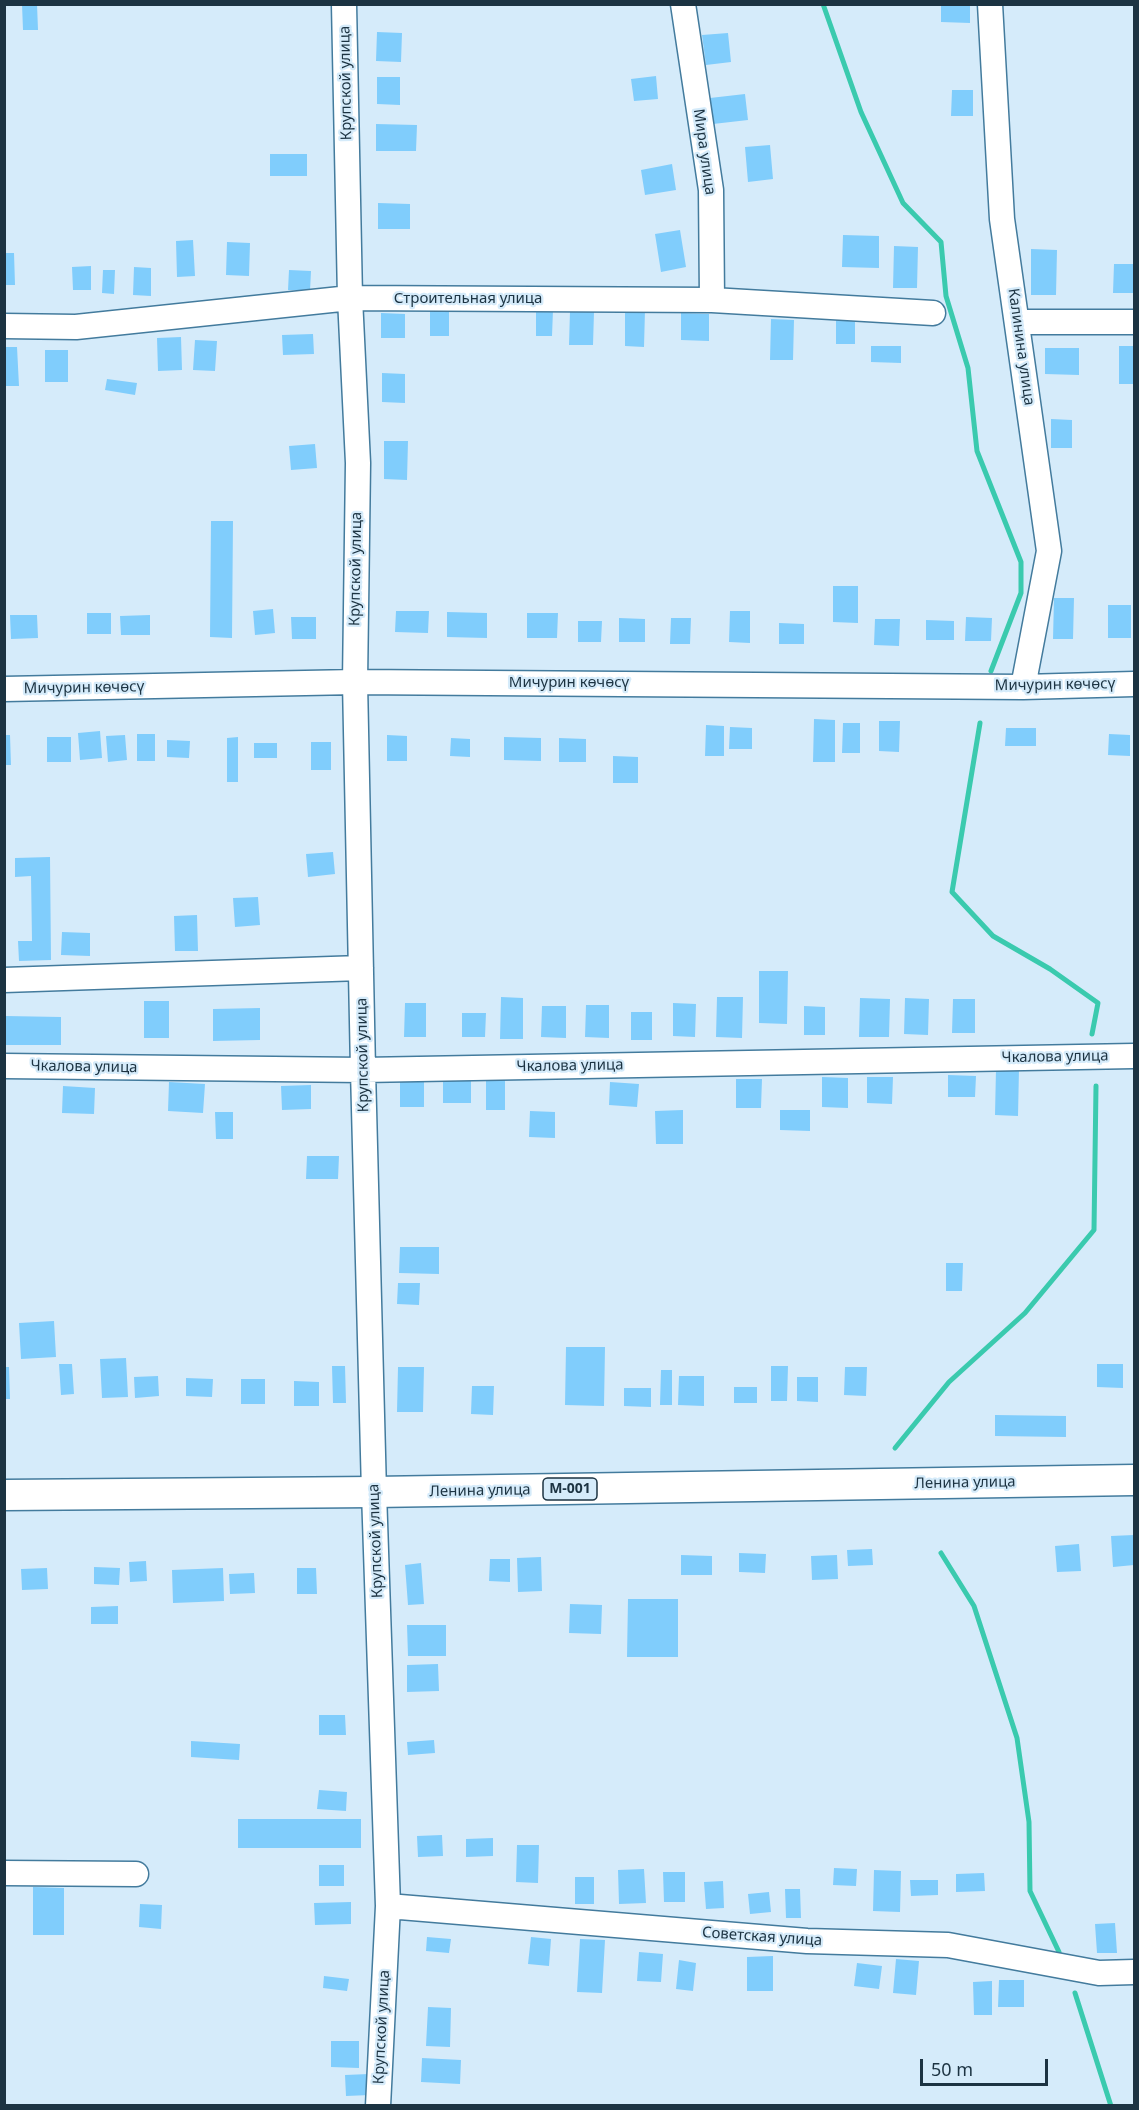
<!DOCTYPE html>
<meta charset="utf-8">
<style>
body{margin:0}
#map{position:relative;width:1139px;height:2110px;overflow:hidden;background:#d5ebfa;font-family:"Noto Sans",sans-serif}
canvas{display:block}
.frame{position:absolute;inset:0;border:6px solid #1c3342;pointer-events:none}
.scale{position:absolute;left:920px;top:2059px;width:128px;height:27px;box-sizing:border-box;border:3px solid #1c3342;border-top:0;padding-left:8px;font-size:18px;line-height:21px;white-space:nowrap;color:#1c3342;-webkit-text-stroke:4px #d5ebfa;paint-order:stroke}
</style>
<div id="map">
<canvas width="1139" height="2110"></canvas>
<div class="frame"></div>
<div class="scale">50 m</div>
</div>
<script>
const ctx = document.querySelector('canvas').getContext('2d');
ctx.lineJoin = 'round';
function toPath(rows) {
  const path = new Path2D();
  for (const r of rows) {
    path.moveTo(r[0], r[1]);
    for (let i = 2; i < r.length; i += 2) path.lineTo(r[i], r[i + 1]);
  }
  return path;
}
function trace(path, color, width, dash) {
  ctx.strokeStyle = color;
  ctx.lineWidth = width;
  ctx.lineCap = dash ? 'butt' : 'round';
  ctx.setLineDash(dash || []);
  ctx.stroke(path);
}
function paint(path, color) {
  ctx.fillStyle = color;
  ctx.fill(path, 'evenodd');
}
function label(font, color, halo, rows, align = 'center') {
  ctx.font = font + ' "Noto Sans",sans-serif';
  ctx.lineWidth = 4.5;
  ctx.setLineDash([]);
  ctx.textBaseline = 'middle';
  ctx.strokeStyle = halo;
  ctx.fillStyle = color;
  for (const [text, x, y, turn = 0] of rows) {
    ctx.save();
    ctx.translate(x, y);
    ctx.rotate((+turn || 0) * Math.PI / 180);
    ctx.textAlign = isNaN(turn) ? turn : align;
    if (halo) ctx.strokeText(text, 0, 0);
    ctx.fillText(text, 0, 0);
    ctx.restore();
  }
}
trace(toPath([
 [823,4,861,112,903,203,941,242,946,296,968,368,977,451,1021,562,1021,593,991,671],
 [980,723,952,892,993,936,1050,969,1098,1003,1092,1034],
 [895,1448,949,1382,1025,1313,1094,1230,1096,1086],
 [941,1553,974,1606,1017,1738,1029,1822,1030,1891,1059,1952],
 [1075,1993,1111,2106]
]), '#3acaae', 5);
paint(toPath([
 [22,4,37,4,38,30,23,30],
 [941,4,970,5,970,23,941,22],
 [377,32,402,33,401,62,376,61],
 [728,33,731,62,706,65,702,35],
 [656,76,658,99,634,101,631,79],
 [377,77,400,77,400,105,377,104],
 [952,90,973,90,973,116,951,116],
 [745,94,748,120,713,124,710,98],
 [376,124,417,125,416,151,376,151],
 [770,145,773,179,748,182,745,147],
 [270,154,307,154,307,176,270,176],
 [672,164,676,190,645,195,641,170],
 [378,203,410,204,410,229,378,229],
 [680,230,686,267,661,272,655,234],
 [843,235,879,236,879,268,842,267],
 [193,240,195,276,177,277,176,241],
 [227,242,250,243,249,276,226,275],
 [894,246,918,247,917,288,893,288],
 [1031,249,1057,250,1056,295,1031,295],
 [4,253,14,253,15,285,4,285],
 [1114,264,1134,264,1134,293,1113,293],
 [91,266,91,290,73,290,72,267],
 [134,267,151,268,151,296,133,295],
 [103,270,115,270,114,294,102,293],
 [289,270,311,271,310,291,288,290],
 [430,310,449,311,449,336,430,336],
 [536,310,553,310,552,336,536,336],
 [625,310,645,310,644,347,625,346],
 [570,311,594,312,593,345,569,345],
 [381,313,405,314,405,338,381,338],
 [681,313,709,314,709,341,681,340],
 [836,315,855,315,855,344,836,344],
 [771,319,794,320,793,360,770,360],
 [313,334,314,354,283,355,282,335],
 [181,337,182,370,158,371,157,338],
 [195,340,217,341,215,371,193,370],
 [871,346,901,346,901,363,871,362],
 [1119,346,1134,346,1134,384,1119,384],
 [4,347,17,347,19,386,4,386],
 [1045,348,1079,348,1079,375,1045,374],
 [45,350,68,350,68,382,45,382],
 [382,373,405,374,405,403,382,402],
 [107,379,137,383,135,395,105,390],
 [1051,419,1072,420,1072,448,1051,448],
 [384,441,408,441,407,480,384,479],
 [315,444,317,468,291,470,289,446],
 [211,521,233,521,232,638,210,637],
 [833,586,858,586,858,623,833,622],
 [1054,598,1074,598,1073,639,1053,639],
 [1108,605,1131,605,1131,638,1108,638],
 [273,609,275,633,255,635,253,611],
 [396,611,429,611,428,633,395,632],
 [730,611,750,611,750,643,729,642],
 [447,612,487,613,487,638,447,637],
 [87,613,111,613,111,634,87,634],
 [527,613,558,613,557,638,527,638],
 [10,615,37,615,38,638,11,639],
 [150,615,150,635,121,635,120,616],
 [291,617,316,617,316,639,292,639],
 [966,617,992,618,991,641,965,641],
 [619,618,645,619,645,642,619,642],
 [671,618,691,618,690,644,670,644],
 [875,619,900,619,899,646,874,645],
 [926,620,954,621,954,640,926,640],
 [578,621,602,621,601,642,578,642],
 [779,623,804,624,804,644,779,644],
 [814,719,835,720,835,762,813,762],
 [879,721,900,721,899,752,879,751],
 [843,723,860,723,860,753,842,753],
 [706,725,724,726,724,756,705,756],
 [730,727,752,728,752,749,729,749],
 [1006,728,1036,728,1036,746,1005,746],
 [100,731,102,758,80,760,78,733],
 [137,734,155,734,155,761,137,761],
 [1109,734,1130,735,1130,756,1108,755],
 [4,735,10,735,11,765,4,765],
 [125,735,127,760,108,762,106,736],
 [387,735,407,736,407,761,387,761],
 [47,737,71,737,71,762,47,762],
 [238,737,238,782,227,782,227,738],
 [504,737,541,738,541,761,504,760],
 [451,738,470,739,470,757,450,756],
 [559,738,586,739,586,762,559,762],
 [167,740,190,741,189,758,167,757],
 [311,742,331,742,331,770,311,770],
 [254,743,277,743,277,758,254,758],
 [613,756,638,757,638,783,613,783],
 [333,852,335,874,308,877,306,854],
 [50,857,51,960,19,961,18,941,32,941,31,876,15,877,15,858],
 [258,897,260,925,235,927,233,898],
 [197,915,198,951,175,951,174,916],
 [62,932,90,933,90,956,61,955],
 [759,971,788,971,787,1024,759,1023],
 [501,997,523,998,523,1039,500,1039],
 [717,997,743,997,742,1038,716,1037],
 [860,998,890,999,889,1037,859,1037],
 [905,998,929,999,928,1035,904,1034],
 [953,999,975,999,975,1033,952,1033],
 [144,1001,169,1001,169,1038,144,1038],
 [405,1003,426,1003,426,1037,404,1037],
 [673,1003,696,1004,695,1037,673,1036],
 [586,1005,609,1005,609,1038,585,1037],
 [542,1006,566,1006,566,1038,541,1037],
 [804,1006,825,1007,825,1035,804,1035],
 [260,1008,260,1040,213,1041,213,1009],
 [631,1012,652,1012,652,1040,631,1040],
 [462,1013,486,1013,485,1037,462,1037],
 [6,1016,61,1017,61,1045,6,1045],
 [996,1069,1019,1069,1018,1116,995,1115],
 [948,1075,976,1076,975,1097,948,1097],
 [822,1077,848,1078,848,1108,822,1107],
 [867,1077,893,1077,892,1104,867,1103],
 [736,1079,762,1079,761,1108,736,1108],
 [486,1080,505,1080,505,1110,486,1110],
 [400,1081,424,1081,424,1107,400,1107],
 [443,1081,471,1081,471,1103,443,1103],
 [169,1082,205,1084,203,1113,168,1111],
 [610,1082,639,1084,637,1107,609,1105],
 [311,1085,311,1109,282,1110,281,1086],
 [63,1086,95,1088,94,1114,62,1113],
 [683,1110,683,1144,656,1144,655,1111],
 [780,1110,810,1110,810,1131,780,1130],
 [530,1111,555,1112,555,1138,529,1137],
 [215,1112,233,1112,233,1139,216,1139],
 [307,1156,339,1156,338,1179,306,1179],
 [400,1247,439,1247,439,1274,399,1273],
 [946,1263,963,1263,962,1291,946,1291],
 [398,1283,420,1283,419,1305,397,1304],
 [54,1321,56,1357,21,1359,19,1323],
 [566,1347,605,1347,604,1406,565,1405],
 [126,1358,128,1397,102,1398,100,1359],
 [59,1364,72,1364,74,1394,61,1395],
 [1097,1364,1123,1364,1123,1388,1097,1387],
 [332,1366,345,1366,346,1403,333,1403],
 [771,1366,788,1366,787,1401,771,1401],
 [4,1367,9,1367,10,1399,4,1399],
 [398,1367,424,1367,423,1412,397,1412],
 [845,1367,867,1367,866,1396,844,1395],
 [661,1370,672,1370,672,1405,660,1405],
 [158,1376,159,1396,135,1398,134,1377],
 [679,1376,704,1376,704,1406,678,1405],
 [797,1377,818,1377,818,1402,797,1401],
 [186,1378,213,1379,212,1397,186,1396],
 [241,1379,265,1379,265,1404,241,1404],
 [294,1381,319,1382,319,1406,294,1406],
 [472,1386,494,1386,493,1415,471,1414],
 [734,1387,757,1387,757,1403,734,1403],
 [624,1388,651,1388,651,1407,624,1406],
 [995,1415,1066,1416,1066,1437,995,1436],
 [1134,1535,1134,1565,1113,1567,1111,1536],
 [1079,1544,1081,1571,1057,1572,1055,1546],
 [872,1549,873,1565,848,1566,847,1550],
 [739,1553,766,1554,765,1573,739,1572],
 [681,1555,712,1556,712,1575,681,1575],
 [837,1555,838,1579,812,1580,811,1556],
 [541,1557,542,1591,518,1592,517,1558],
 [490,1559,510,1559,510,1582,489,1581],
 [146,1561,147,1581,130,1582,129,1562],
 [421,1563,424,1604,408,1605,405,1565],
 [94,1567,120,1568,119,1585,94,1584],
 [47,1568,48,1589,22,1590,21,1569],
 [223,1568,224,1601,173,1603,172,1570],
 [297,1568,316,1568,317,1594,297,1594],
 [254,1573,255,1593,230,1594,229,1574],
 [628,1599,678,1599,678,1657,627,1657],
 [570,1604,602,1605,601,1634,569,1633],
 [118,1606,118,1624,91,1624,91,1607],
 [407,1625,446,1625,446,1656,408,1656],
 [438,1664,439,1691,407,1692,407,1665],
 [319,1715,345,1715,346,1735,319,1735],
 [434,1740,435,1753,408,1755,407,1742],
 [191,1741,240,1744,239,1760,191,1757],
 [319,1790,347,1792,346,1811,317,1809],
 [238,1819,361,1819,361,1848,238,1848],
 [442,1835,443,1856,418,1857,417,1836],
 [493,1838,493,1856,466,1857,466,1839],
 [517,1845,539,1845,538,1883,516,1882],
 [319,1865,344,1865,344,1886,319,1886],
 [834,1868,857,1869,856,1886,833,1885],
 [644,1869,646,1903,619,1904,618,1870],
 [874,1870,901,1871,900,1912,873,1911],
 [663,1872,685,1872,685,1902,664,1902],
 [984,1873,985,1891,956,1892,956,1874],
 [575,1877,594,1877,594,1904,575,1904],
 [910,1880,938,1880,938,1895,911,1896],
 [723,1881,724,1908,706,1909,704,1882],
 [33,1887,64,1888,64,1935,33,1935],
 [785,1889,800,1889,801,1918,786,1918],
 [769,1892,771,1912,750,1914,748,1894],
 [351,1902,351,1924,315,1925,314,1903],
 [140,1904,162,1905,161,1929,139,1927],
 [1115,1923,1117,1953,1097,1953,1095,1924],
 [427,1937,451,1939,449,1953,426,1951],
 [531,1937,551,1939,549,1966,528,1964],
 [580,1939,605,1940,602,1993,577,1992],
 [639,1952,663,1954,661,1982,637,1981],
 [773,1956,773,1991,747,1991,747,1957],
 [896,1959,919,1961,916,1995,893,1993],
 [679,1960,696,1963,693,1991,676,1989],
 [857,1963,882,1966,879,1989,854,1986],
 [324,1976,349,1979,347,1991,323,1988],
 [999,1980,1024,1980,1024,2007,998,2007],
 [992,1981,992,2015,974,2015,973,1982],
 [428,2007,451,2008,450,2047,426,2046],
 [331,2041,359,2041,359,2068,331,2067],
 [422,2058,461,2060,460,2084,421,2082],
 [369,2074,370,2095,346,2096,345,2075]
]), '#80cdfc');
const minor = toPath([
 [344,4,350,298,358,463,355,682,363,1070,374,1492,388,1906,378,2106],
 [683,4,711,190,712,300],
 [990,4,1002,219,1049,551,1023,687],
 [1017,322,1134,322],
 [4,326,76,327,350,298,712,300,933,313],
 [4,689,355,682,1023,687,1134,684],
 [4,980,361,968],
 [4,1066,363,1070,1134,1056],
 [4,1873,136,1874],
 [388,1906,807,1941,948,1945,1099,1973,1134,1972]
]);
const major = toPath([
 [4,1495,374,1492,1134,1480]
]);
trace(minor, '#437b9d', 27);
trace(major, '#437b9d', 33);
trace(minor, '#fff', 24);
trace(major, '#fff', 30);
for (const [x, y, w] of [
 [570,1489,54]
]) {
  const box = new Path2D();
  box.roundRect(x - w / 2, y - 11, w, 22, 4.5);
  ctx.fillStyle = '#d5ebfa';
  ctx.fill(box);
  trace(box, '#1c3342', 1.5);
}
label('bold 14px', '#1c3342', null, [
 ["М-001",570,1489]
]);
label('15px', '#1c3342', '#d5ebfa', [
 ["Крупской улица",346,83,-91],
 ["Мира улица",704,152,82],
 ["Строительная улица",468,299],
 ["Калинина улица",1021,347,82],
 ["Крупской улица",356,569,-89],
 ["Мичурин көчөсү",569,683],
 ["Мичурин көчөсү",1055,685,-1],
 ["Мичурин көчөсү",84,688,-1],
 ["Крупской улица",363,1055,-91],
 ["Чкалова улица",1055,1057,-1],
 ["Чкалова улица",570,1066,-1],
 ["Чкалова улица",84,1067,1],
 ["Ленина улица",965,1483,-1],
 ["Ленина улица",480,1491,-1],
 ["Крупской улица",376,1541,-92],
 ["Советская улица",762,1937,4],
 ["Крупской улица",382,2027,-87]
]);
</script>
